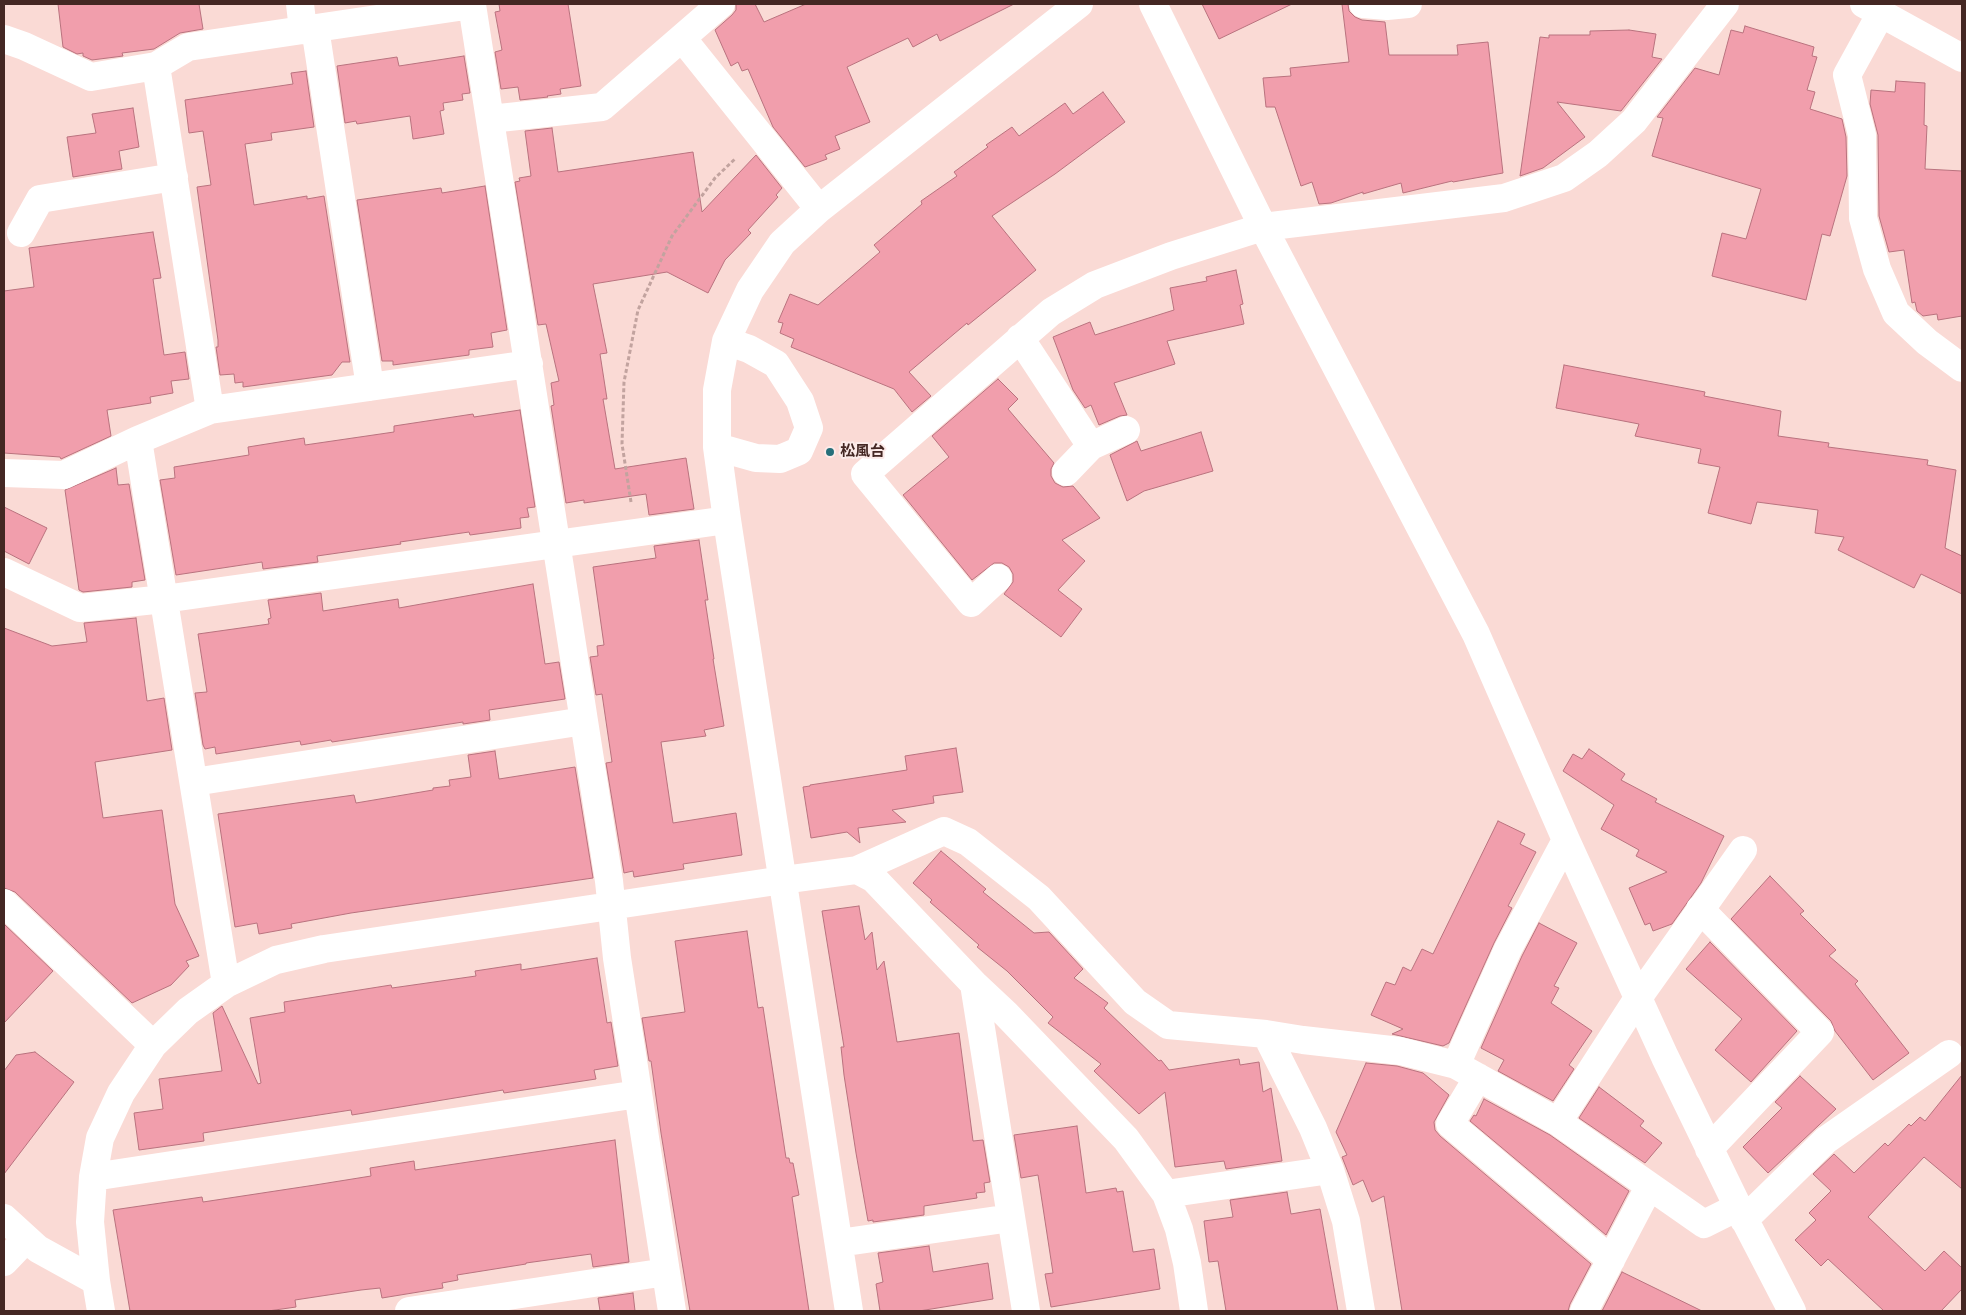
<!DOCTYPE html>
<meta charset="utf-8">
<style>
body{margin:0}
#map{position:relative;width:1966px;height:1315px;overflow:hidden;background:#fadad5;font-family:"Titillium Web",sans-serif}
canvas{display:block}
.frame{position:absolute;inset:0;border:5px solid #442723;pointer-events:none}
</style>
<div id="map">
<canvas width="1966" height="1315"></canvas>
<div class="frame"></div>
</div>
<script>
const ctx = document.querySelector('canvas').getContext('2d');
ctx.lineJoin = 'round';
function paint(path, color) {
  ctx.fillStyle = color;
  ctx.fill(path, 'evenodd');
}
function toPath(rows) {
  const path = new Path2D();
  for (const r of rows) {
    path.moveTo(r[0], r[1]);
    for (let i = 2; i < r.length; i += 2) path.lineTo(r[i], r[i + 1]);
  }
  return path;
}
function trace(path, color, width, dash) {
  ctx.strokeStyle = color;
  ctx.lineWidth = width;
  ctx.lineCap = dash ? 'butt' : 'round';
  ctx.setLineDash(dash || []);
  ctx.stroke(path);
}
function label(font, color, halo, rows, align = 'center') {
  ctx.font = font + ' "Titillium Web","Noto Sans JP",sans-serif';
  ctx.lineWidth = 4;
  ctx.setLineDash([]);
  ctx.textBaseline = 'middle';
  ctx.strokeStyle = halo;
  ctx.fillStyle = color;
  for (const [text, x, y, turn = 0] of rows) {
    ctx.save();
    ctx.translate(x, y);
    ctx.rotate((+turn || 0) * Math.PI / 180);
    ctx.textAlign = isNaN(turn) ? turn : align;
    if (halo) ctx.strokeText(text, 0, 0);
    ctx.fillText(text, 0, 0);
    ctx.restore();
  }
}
const building = toPath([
 [58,4,199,4,203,29,180,33,154,49,122,53,123,56,92,60,83,56,83,53,77,54,63,47,58,4],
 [499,4,568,4,581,86,560,89,561,94,547,96,548,97,520,100,518,87,501,89,495,52,502,50,495,12,500,11,499,4],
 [736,4,755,4,764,22,806,4,1014,4,940,41,937,34,913,47,908,38,847,67,870,122,835,136,840,149,825,155,827,159,805,167,773,127,748,69,742,71,738,62,731,66,715,30,732,15,736,10,736,4],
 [1202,4,1292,4,1219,39,1202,4],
 [1342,4,1348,4,1349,11,1355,17,1362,20,1385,22,1389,55,1458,55,1457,45,1488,42,1503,173,1453,182,1452,181,1403,193,1401,183,1363,194,1363,192,1331,203,1319,204,1312,182,1301,186,1275,107,1266,107,1263,78,1291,76,1290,68,1349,62,1342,4],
 [1745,26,1814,47,1812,56,1817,57,1807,90,1815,92,1810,109,1842,119,1846,137,1847,176,1830,236,1822,234,1806,300,1712,276,1722,233,1746,239,1761,189,1652,156,1663,118,1657,117,1695,68,1719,75,1731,30,1743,33,1745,26],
 [1629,30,1656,34,1652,57,1662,59,1621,111,1557,102,1585,137,1543,168,1520,176,1540,37,1549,38,1549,35,1590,35,1590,31,1629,30],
 [464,56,470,93,462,94,463,100,443,103,444,110,440,111,444,134,413,139,410,116,357,124,356,121,345,123,337,66,397,57,399,66,464,56],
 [306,71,314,127,271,133,272,140,245,144,254,205,307,196,307,199,324,196,350,362,342,362,332,375,243,387,243,382,235,383,234,374,220,375,216,347,218,347,218,340,197,187,211,185,203,131,189,133,185,100,293,84,291,73,306,71],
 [1896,81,1925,83,1924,125,1927,126,1925,169,1962,171,1962,316,1938,320,1937,314,1923,316,1917,311,1915,302,1912,303,1904,250,1889,252,1879,216,1878,135,1870,104,1871,90,1895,92,1896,81],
 [1103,92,1125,122,1055,174,992,216,1036,270,968,325,967,323,909,372,931,396,912,412,894,389,791,347,794,339,780,333,783,323,778,322,790,294,818,305,880,252,874,245,922,204,921,201,957,176,954,172,988,147,986,145,1012,127,1019,136,1065,103,1073,114,1103,92],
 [133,108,139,147,119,151,122,169,73,177,67,137,96,133,92,114,133,108],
 [552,128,558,172,693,152,702,212,756,155,782,188,776,195,778,197,748,230,751,233,725,260,708,293,667,272,593,284,607,353,600,354,607,399,603,399,615,469,686,458,694,509,649,515,646,494,584,503,584,500,566,503,551,406,554,405,551,383,559,381,546,324,538,325,515,182,520,181,519,178,531,176,525,131,552,128],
 [485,186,507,330,491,333,493,347,469,350,469,355,393,365,393,361,382,361,357,200,441,188,442,193,485,186],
 [153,232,161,278,153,279,164,355,185,352,189,379,171,381,173,393,150,397,151,403,107,410,111,436,61,459,60,457,4,453,4,291,34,287,29,248,153,232],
 [1236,270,1243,304,1240,305,1244,324,1167,341,1175,364,1114,383,1127,415,1120,416,1099,425,1091,405,1085,408,1073,390,1053,337,1090,322,1095,335,1174,310,1170,288,1207,281,1206,277,1236,270],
 [1564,365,1705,392,1704,396,1781,411,1778,436,1829,443,1828,447,1928,460,1927,465,1956,470,1945,548,1962,556,1962,594,1921,574,1914,588,1838,550,1844,537,1815,533,1818,510,1757,502,1751,524,1708,513,1720,467,1698,463,1701,449,1635,436,1639,424,1556,408,1564,365],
 [998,379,1018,399,1008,409,1054,463,1051,469,1051,476,1055,483,1063,487,1073,486,1100,518,1062,540,1085,561,1058,590,1082,609,1061,637,1004,594,1013,582,1013,574,1009,567,1002,563,994,563,972,580,903,495,949,457,932,436,998,379],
 [520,410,535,507,527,508,529,517,520,518,521,528,470,535,469,532,400,542,401,544,317,556,318,562,263,569,262,562,176,575,160,480,175,478,174,467,249,455,248,447,304,438,305,445,394,432,394,426,473,414,474,417,520,410],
 [1201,432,1213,471,1144,491,1127,501,1110,455,1137,441,1141,451,1201,432],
 [116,468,118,485,129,484,145,580,132,582,132,587,83,592,79,590,65,490,116,468],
 [4,507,47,528,29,564,4,551,4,507],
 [699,540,708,600,705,600,714,659,713,659,724,726,704,730,706,736,661,742,673,823,736,813,742,855,683,864,684,869,634,877,633,871,624,873,606,763,612,762,602,694,596,695,590,657,598,656,597,646,604,645,593,567,656,558,654,546,699,540],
 [533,584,545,664,559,662,565,699,489,710,490,720,463,724,463,722,332,742,331,740,301,745,300,741,216,754,215,747,205,749,203,745,195,693,207,692,198,634,269,624,268,619,271,618,268,600,321,593,323,611,398,599,399,608,533,584],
 [136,618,147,701,164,698,172,750,95,762,103,818,162,810,175,904,199,956,186,961,189,966,171,985,132,1003,15,892,4,888,4,628,52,646,87,642,84,623,136,618],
 [956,748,963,792,933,796,934,803,892,810,906,822,858,828,860,843,847,832,811,838,803,787,810,786,810,785,907,770,905,756,956,748],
 [1589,749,1625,774,1621,780,1657,799,1655,802,1724,836,1701,883,1672,924,1653,931,1650,923,1645,925,1629,888,1667,872,1636,856,1639,850,1601,829,1614,805,1563,771,1573,754,1582,759,1589,749],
 [495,751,499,779,575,767,593,878,351,913,291,924,292,928,259,934,257,923,235,927,218,814,354,795,356,803,433,790,433,788,450,786,449,780,471,777,468,755,495,751],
 [1498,821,1525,834,1520,844,1536,852,1508,906,1512,908,1494,943,1449,1043,1443,1046,1392,1034,1403,1029,1371,1015,1386,982,1395,985,1403,967,1411,971,1422,949,1433,954,1498,821],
 [941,851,986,889,983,892,1034,933,1049,932,1083,969,1074,978,1108,1003,1104,1008,1159,1061,1161,1060,1169,1070,1239,1059,1240,1065,1259,1062,1263,1092,1271,1088,1282,1161,1226,1169,1224,1161,1175,1167,1165,1092,1139,1114,1094,1071,1101,1064,1048,1023,1053,1017,1007,971,977,947,979,945,930,902,932,900,913,883,941,851],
 [1770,876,1804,911,1800,914,1836,950,1829,956,1858,981,1855,984,1909,1053,1873,1080,1835,1031,1831,1021,1731,919,1770,876],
 [859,906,865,940,872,932,877,970,884,961,897,1042,959,1033,973,1141,983,1140,990,1182,984,1183,985,1192,976,1193,977,1198,924,1206,924,1215,873,1222,873,1220,868,1221,856,1153,844,1075,841,1047,844,1047,822,911,859,906],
 [1539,923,1577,943,1554,986,1559,988,1551,1003,1592,1031,1569,1065,1574,1069,1553,1101,1498,1071,1504,1060,1481,1048,1522,956,1539,923],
 [4,924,53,971,4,1023,4,924],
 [747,931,758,1008,763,1007,786,1158,789,1158,790,1163,793,1163,799,1195,792,1197,809,1311,690,1311,661,1133,651,1061,649,1061,642,1018,685,1012,675,941,747,931],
 [1710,942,1797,1031,1751,1082,1715,1050,1742,1019,1686,969,1710,942],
 [597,958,607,1023,611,1022,618,1066,594,1070,596,1079,504,1093,503,1090,352,1115,351,1110,203,1133,204,1141,139,1150,134,1113,163,1109,159,1079,222,1071,213,1013,222,1006,258,1084,261,1083,250,1018,285,1012,284,1002,391,985,392,988,476,976,475,971,521,964,521,970,597,958],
 [35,1052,74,1082,4,1174,4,1071,16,1055,35,1052],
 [1366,1063,1397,1066,1423,1073,1449,1095,1434,1122,1435,1130,1440,1136,1591,1264,1570,1304,1568,1311,1402,1311,1384,1196,1372,1202,1363,1180,1353,1185,1342,1157,1347,1155,1336,1132,1366,1063],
 [1962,1075,1962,1189,1924,1157,1868,1217,1925,1271,1944,1251,1962,1268,1962,1289,1941,1311,1884,1311,1828,1259,1821,1266,1795,1240,1816,1220,1809,1213,1831,1191,1813,1174,1834,1154,1854,1173,1885,1143,1888,1146,1909,1124,1911,1126,1920,1117,1925,1121,1962,1075],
 [1800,1076,1836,1109,1768,1173,1743,1147,1782,1108,1775,1102,1800,1076],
 [1599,1087,1644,1121,1640,1126,1662,1143,1645,1163,1579,1118,1599,1087],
 [1484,1099,1550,1135,1629,1191,1606,1235,1470,1121,1474,1115,1476,1116,1484,1099],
 [1077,1126,1086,1193,1116,1188,1117,1192,1123,1191,1133,1252,1154,1249,1160,1289,1051,1307,1045,1274,1053,1273,1038,1175,1021,1178,1014,1135,1077,1126],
 [615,1140,629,1262,593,1267,591,1254,526,1263,526,1264,457,1275,458,1280,442,1283,443,1288,382,1298,380,1288,361,1290,295,1300,296,1307,268,1311,130,1311,113,1210,202,1197,203,1202,315,1185,371,1176,370,1168,414,1161,415,1170,615,1140],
 [1287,1192,1291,1214,1320,1209,1338,1311,1226,1311,1218,1261,1209,1262,1204,1221,1233,1217,1230,1200,1287,1192],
 [929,1246,933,1272,988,1263,993,1299,919,1311,880,1311,876,1284,883,1282,878,1253,929,1246],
 [1622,1272,1702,1311,1602,1311,1622,1272],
 [633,1293,635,1311,600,1311,598,1298,633,1293]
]);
paint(building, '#f19eac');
trace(building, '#b9727e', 1);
trace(toPath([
 [631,502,622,444,624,382,638,310,672,236,715,178,736,158]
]), '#c2a39f', 3, [4, 2.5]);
trace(toPath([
 [300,4,303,30],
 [1153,4,1263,227,1476,634,1566,840,1665,1057,1738,1207,1792,1311],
 [1363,4,1387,6,1408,4],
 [1864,4,1962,58],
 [1881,13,1847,75,1862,135,1863,218,1877,269,1896,313,1927,342,1962,368],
 [315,28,370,387],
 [682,38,819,209],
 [4,39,24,46,91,77,156,66,188,47,472,5,609,881,617,958,672,1311],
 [156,66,210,410],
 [490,119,602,107,721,4],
 [21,233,40,199,174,177],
 [1020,338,1091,446],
 [717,447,756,458,780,459,799,451,809,428,800,401,776,364,749,349,726,341],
 [1066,472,1091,446,1126,430],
 [4,473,64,475,138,440],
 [4,572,80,608,164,599,727,520],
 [998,578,971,603,865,474,1051,312,1095,285,1171,256,1263,227,1504,198,1564,178,1598,154,1634,121,1725,4],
 [194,782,584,721],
 [857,870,874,879,974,984,1006,1014,1126,1139,1166,1194,1179,1229,1187,1263,1194,1311],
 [4,903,153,1045],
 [1700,909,1820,1032,1709,1149],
 [226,984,138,440,210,410,529,364],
 [974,984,1026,1311],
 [1266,1034,1313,1128,1330,1170,1346,1221,1361,1311],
 [1456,1065,1508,949,1566,840],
 [1478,1077,1450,1124,1611,1260],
 [1558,1122,1638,998,1743,850],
 [93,1177,638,1094],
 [1166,1194,1330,1170],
 [4,1218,38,1249,96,1281],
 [1744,1220,1826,1140,1949,1054],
 [839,1243,1011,1218],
 [4,1262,26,1239],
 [101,1311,96,1281,90,1222,93,1177,100,1138,121,1093,153,1045,188,1011,226,984,276,960,324,949,783,880,857,870,944,831,968,842,1039,898,1135,1002,1168,1025,1266,1034,1303,1040,1400,1051,1456,1065,1558,1122,1704,1224,1738,1207],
 [409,1311,666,1272],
 [849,1311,727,520,717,447,717,390,726,341,750,290,782,243,819,209,1079,4],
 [1584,1311,1649,1187]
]), '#fff', 28);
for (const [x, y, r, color] of [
 [830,452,5,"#266f7a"]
]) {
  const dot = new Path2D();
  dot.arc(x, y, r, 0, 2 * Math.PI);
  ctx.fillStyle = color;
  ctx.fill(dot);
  trace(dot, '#fcebe9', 2);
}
label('bold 15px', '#442723', '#fcebe9', [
 ["松風台",840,452]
], 'left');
</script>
